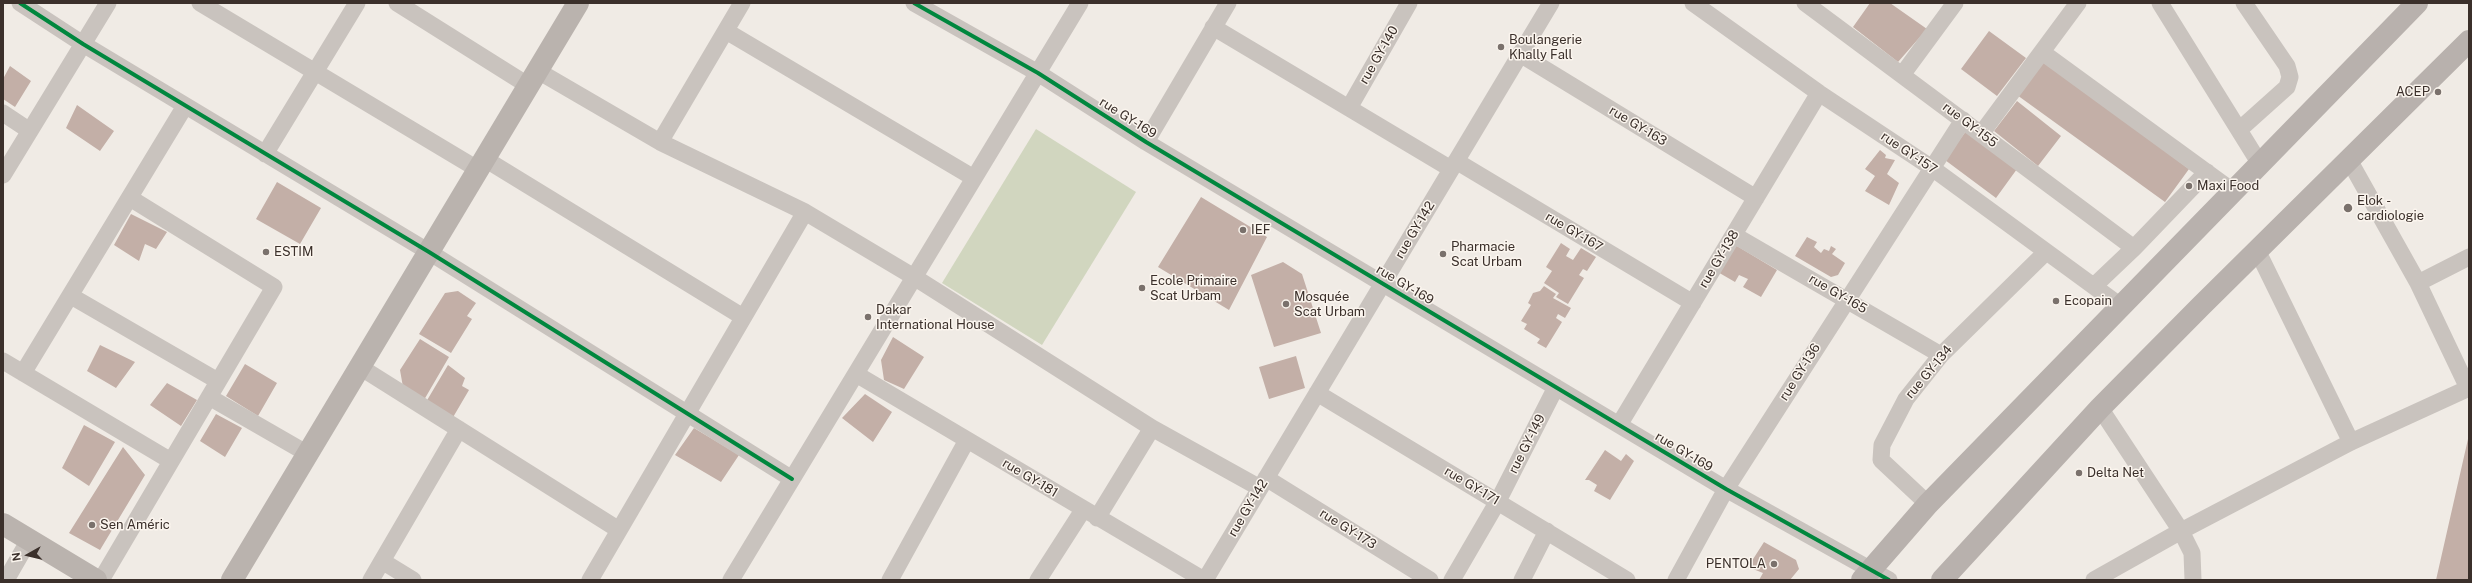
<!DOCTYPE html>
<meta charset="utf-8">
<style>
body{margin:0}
#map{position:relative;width:2472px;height:583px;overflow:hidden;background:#f0ebe5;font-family:"Public Sans",sans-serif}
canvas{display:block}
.frame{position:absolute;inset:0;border:4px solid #3b302b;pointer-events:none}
.north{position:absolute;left:8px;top:535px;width:40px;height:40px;-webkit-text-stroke:3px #fbf5ee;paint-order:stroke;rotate:262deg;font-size:11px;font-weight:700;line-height:16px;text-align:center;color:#3b302b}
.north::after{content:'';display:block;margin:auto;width:14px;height:18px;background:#3b302b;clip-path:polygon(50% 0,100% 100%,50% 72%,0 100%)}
</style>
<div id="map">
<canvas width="2472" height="583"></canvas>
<div class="frame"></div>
<div class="north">N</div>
</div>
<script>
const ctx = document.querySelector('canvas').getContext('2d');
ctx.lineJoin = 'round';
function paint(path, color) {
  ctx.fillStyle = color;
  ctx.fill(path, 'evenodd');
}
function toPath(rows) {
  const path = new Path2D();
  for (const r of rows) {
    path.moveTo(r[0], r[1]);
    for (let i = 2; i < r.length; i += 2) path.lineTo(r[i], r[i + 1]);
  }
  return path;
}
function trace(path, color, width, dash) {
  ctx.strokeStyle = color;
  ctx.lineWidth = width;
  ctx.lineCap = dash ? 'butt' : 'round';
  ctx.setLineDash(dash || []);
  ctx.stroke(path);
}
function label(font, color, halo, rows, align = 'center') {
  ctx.font = font + ' "Public Sans",sans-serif';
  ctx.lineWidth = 3;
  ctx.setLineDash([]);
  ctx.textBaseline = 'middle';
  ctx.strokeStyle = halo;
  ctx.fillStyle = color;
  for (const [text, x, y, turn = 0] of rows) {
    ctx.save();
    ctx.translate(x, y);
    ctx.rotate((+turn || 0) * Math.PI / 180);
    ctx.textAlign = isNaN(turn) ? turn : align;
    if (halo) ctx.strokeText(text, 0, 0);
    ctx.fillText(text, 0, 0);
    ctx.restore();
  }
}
paint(toPath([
 [1036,129,1136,192,1042,345,942,283]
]), '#d1d6bf');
paint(toPath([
 [1870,3,1890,3,1927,29,1898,62,1853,27],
 [1989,31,2026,58,1997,96,1961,69],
 [2043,60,2189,169,2165,202,2017,95],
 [10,66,31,81,15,107,3,99,3,79],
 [2017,101,2061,136,2038,166,1994,131],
 [77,105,114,131,100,151,66,128],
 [1966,131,2017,169,1996,198,1945,160],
 [1880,150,1886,155,1885,158,1895,160,1887,174,1899,183,1889,205,1865,191,1875,176,1865,169],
 [277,182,321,208,300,244,256,219],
 [1201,197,1267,237,1229,310,1158,267],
 [131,214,167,232,156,249,145,244,139,261,114,245],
 [1807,237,1817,242,1814,247,1821,253,1824,249,1829,251,1831,246,1836,249,1832,254,1845,263,1838,275,1831,277,1795,256],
 [1561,243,1570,249,1566,256,1573,260,1581,248,1596,257,1587,271,1583,269,1579,275,1584,278,1568,304,1556,297,1559,293,1544,283,1552,271,1546,267],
 [1732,243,1777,270,1761,297,1743,287,1748,279,1739,275,1735,282,1716,271],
 [1283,262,1302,274,1321,333,1274,347,1251,275],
 [1544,286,1556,294,1553,298,1571,308,1565,318,1558,314,1556,318,1562,322,1546,348,1537,343,1540,339,1524,329,1527,324,1521,321,1531,305,1528,303,1533,293,1540,291],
 [458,291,476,303,467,316,472,319,451,353,419,334,445,293],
 [893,337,924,357,904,389,884,380,881,360],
 [420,339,449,357,424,400,403,387,400,370],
 [100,345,135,362,116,388,87,371],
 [1296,356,1305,388,1269,399,1259,367],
 [245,364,277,383,258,416,226,396],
 [448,365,465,378,462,386,469,390,452,419,426,402],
 [167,383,197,400,181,426,150,405],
 [865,394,892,412,873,442,842,418],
 [216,414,242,428,225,457,200,441],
 [84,425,115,442,89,486,62,468],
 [694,428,739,455,721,482,675,455],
 [2468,439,2469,580,2436,580],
 [123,447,145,475,100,550,69,533],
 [1605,450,1621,461,1626,454,1634,461,1610,500,1594,491,1597,485,1589,480,1585,480],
 [1764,542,1796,560,1799,569,1790,580,1759,580,1763,573,1748,567]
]), '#c3afa7');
trace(toPath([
 [20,3,83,44,429,252,792,479],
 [200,3,479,170],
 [397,3,529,86],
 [914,3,1038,73,1146,142,1726,489,1889,580],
 [1693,3,1819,93,1932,168,2122,307],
 [1805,3,2134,248],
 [2160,3,2260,164],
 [1213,27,1451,169],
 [726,31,974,178],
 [2042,52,2234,192],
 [1520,54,1756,198],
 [538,71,660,142,805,212,914,277,1152,428,1260,488],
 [1902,75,1955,3],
 [1349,108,1409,3],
 [3,113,30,131],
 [2239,130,2287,87,2290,77,2287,66,2244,3],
 [1981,134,2078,3],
 [660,142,742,3],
 [1146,142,1228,3],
 [265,154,357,3],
 [485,159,743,317],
 [2349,160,2418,283,2468,388],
 [1456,161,1693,303],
 [3,175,108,3],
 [1734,235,1941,355],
 [2257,250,2351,442],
 [2418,283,2469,257],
 [2094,286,2134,248,2207,172],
 [71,296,218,381],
 [3,361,171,461],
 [360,367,619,530],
 [23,373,185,106],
 [856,374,1204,580],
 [1317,393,1627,580],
 [209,397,308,454],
 [2100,408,2181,531,2192,553,2193,580],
 [1619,425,1819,93],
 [1266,478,1430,580],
 [1928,504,1881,460,1882,445,1906,399,1941,355,2046,252],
 [1097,518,1152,428],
 [6,580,29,540],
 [101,580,274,287,130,198],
 [371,580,382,561],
 [413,580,382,561,459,429],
 [590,580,805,212],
 [731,580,1080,3],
 [890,580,967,440],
 [1038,580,1083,510],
 [1205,580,1551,3],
 [1452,580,1498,501,1556,387],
 [1522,580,1547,531],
 [1676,580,1726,489,1963,120],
 [2094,580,2181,531,2351,442,2469,388]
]), '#c9c3be', 17);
trace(toPath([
 [3,524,96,580],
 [232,580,578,3]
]), '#bab3ae', 22);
trace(toPath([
 [1862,580,1928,504,2417,3],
 [1942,580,2100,408,2201,306,2469,41]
]), '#b8b1ad', 22);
trace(toPath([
 [20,3,83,44,429,252,792,479],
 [914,3,1038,73,1146,142,1726,489,1889,580]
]), '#00873e', 4);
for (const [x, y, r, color] of [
 [1501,47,4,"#7a716c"],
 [2438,92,4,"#7a716c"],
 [2189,186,4,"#7a716c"],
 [2348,208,5,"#7a716c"],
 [1243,230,4,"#7a716c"],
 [266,252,4,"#7a716c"],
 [1443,254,4,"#7a716c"],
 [1142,288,4,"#7a716c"],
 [2056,301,4,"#7a716c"],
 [1286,304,4,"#7a716c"],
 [868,317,4,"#7a716c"],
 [2079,473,4,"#7a716c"],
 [92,525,4,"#7a716c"],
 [1774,564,4,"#7a716c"]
]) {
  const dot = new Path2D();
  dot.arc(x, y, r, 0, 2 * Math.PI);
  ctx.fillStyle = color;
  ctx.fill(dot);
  trace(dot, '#fbf5ee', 1.5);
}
label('13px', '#3b302b', '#fbf5ee', [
 ["Boulangerie",1509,40],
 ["Khally Fall",1509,55],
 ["ACEP",2430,92,"right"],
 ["Maxi Food",2197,186],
 ["Elok -",2357,201],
 ["cardiologie",2357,216],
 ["IEF",1251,230],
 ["Pharmacie",1451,247],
 ["Scat Urbam",1451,262],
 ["ESTIM",274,252],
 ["Ecole Primaire",1150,281],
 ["Scat Urbam",1150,296],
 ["Mosquée",1294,297],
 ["Scat Urbam",1294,312],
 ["Ecopain",2064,301],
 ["Dakar",876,310],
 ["International House",876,325],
 ["Delta Net",2087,473],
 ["Sen Améric",100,525],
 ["PENTOLA",1766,564,"right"]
], 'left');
label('13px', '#3b302b', '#fbf5ee', [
 ["rue GY-140",1379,55,-60],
 ["rue GY-169",1128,118,32],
 ["rue GY-155",1970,125,37],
 ["rue GY-163",1638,126,31],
 ["rue GY-157",1909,153,34],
 ["rue GY-142",1415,230,-59],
 ["rue GY-167",1574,232,31],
 ["rue GY-138",1719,259,-59],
 ["rue GY-169",1405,285,31],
 ["rue GY-165",1838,294,30],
 ["rue GY-136",1800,372,-58],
 ["rue GY-134",1929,372,-50],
 ["rue GY-149",1527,444,-63],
 ["rue GY-169",1684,452,31],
 ["rue GY-181",1030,478,31],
 ["rue GY-171",1472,486,31],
 ["rue GY-142",1248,508,-59],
 ["rue GY-173",1348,529,32]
]);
</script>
